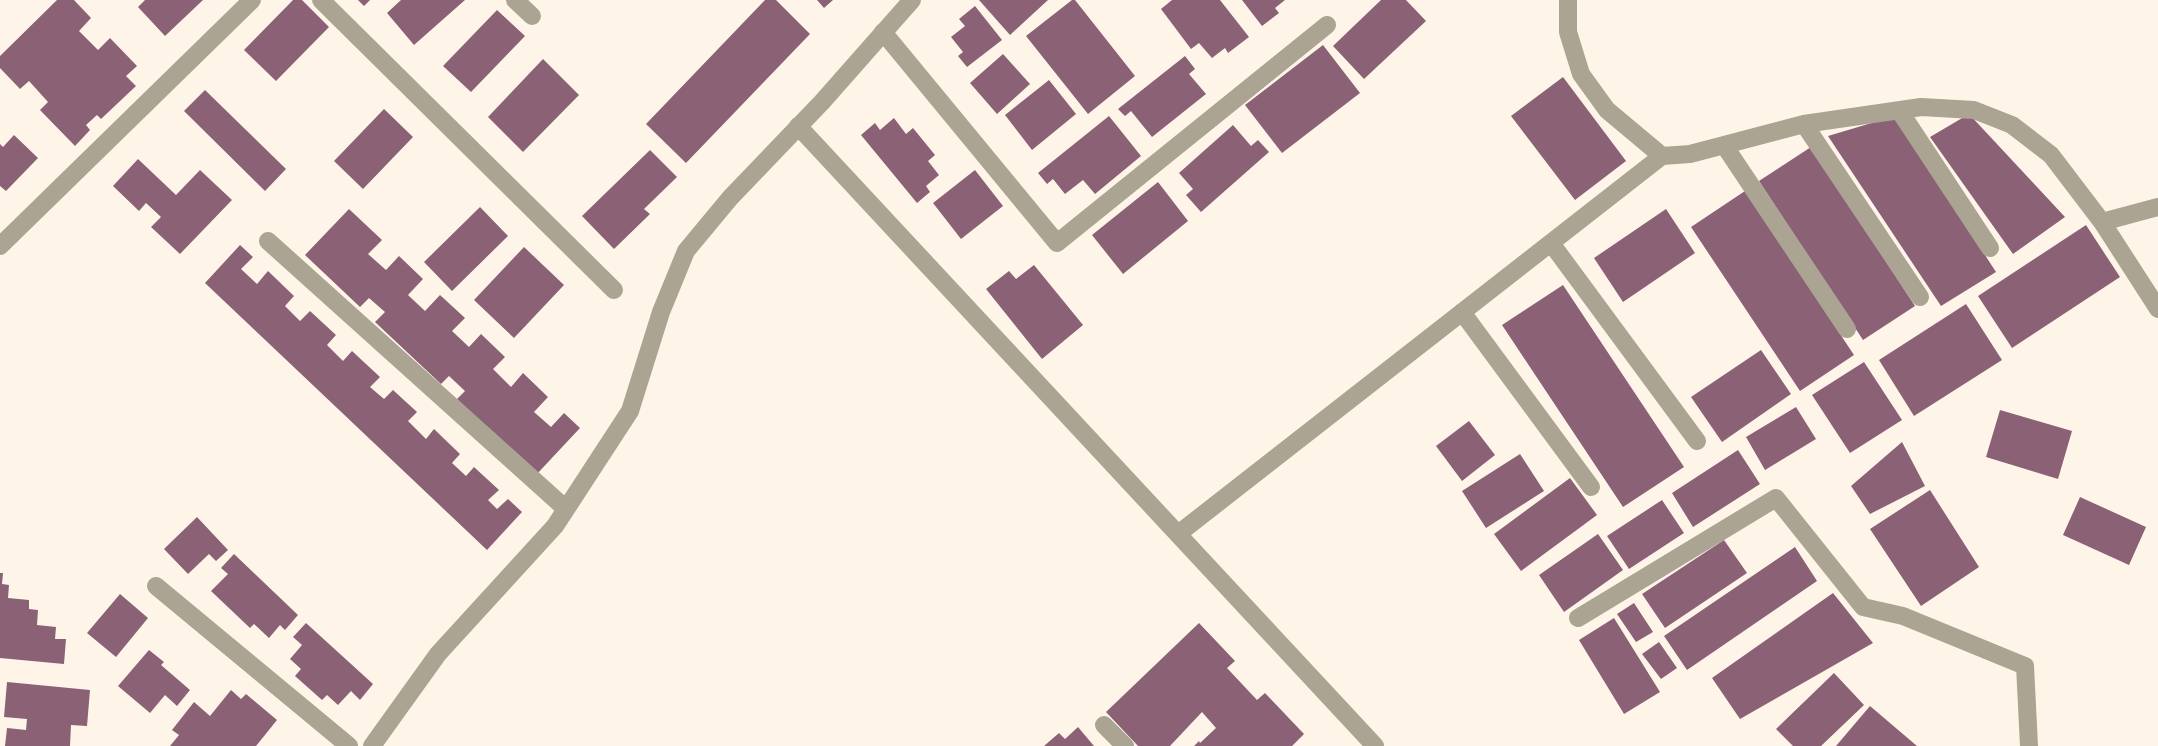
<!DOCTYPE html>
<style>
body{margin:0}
canvas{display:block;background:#fef5e8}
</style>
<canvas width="2158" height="746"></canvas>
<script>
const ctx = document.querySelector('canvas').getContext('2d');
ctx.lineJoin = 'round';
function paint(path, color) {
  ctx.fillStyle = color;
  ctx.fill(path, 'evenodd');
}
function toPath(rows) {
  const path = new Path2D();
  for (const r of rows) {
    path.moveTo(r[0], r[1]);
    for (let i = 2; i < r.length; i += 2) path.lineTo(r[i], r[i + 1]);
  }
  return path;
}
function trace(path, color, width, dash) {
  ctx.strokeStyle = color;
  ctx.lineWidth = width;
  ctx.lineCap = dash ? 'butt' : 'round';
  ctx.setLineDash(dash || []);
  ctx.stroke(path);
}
paint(toPath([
 [57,0,74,0,91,18,79,31,98,50,110,38,137,66,126,76,136,86,101,119,97,115,86,125,90,130,75,146,40,110,48,102,29,81,20,89,0,68,0,56],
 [145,0,203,0,165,36,138,7],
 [293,0,302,0,329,27,276,81,244,50],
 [358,0,370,0,364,6],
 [401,0,465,0,414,45,387,13],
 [765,0,776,0,810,34,686,163,646,124],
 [817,0,833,0,824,8],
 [979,0,1048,0,1010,35],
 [1072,0,1075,0,1135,76,1088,114,1026,36],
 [1172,0,1220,0,1249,37,1228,53,1225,48,1212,58,1199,43,1191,49,1161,9],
 [1242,0,1285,0,1275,8,1279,13,1262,26],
 [1381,0,1406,0,1426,21,1364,79,1333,46],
 [975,6,1002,40,967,67,958,56,963,52,951,37,965,26,959,19],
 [497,10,525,36,471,92,443,66],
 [1323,45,1360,93,1282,153,1245,105],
 [1003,54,1030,84,997,114,970,83],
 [1185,56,1195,69,1189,74,1206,94,1152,137,1131,111,1125,116,1118,109],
 [543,59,579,95,523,152,488,117],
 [1563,77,1626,161,1575,200,1511,116],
 [1049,80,1076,114,1032,150,1005,115],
 [205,90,286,169,265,191,184,111],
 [384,109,413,137,363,189,334,161],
 [1969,114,2065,217,2013,254,1930,137],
 [1109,116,1141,156,1095,194,1083,180,1065,194,1053,179,1047,184,1038,173],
 [1895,116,1996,272,1941,306,1828,136],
 [894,118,906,134,913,128,935,155,928,161,939,175,926,186,930,192,917,203,861,135,875,123,880,130],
 [1233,125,1251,146,1258,140,1269,152,1201,212,1186,195,1193,189,1179,173],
 [14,135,38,158,6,191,0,186,0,144,3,147],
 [1811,147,1915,306,1863,340,1759,181],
 [650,150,677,177,644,209,650,214,614,249,582,216],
 [138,159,176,195,200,170,232,200,180,254,151,227,161,217,146,203,139,211,113,186],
 [975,170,1003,206,961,239,933,203],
 [1158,182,1188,221,1123,274,1092,235],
 [1745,191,1854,355,1800,391,1691,227],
 [480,207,508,236,452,291,424,262],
 [349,209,382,240,368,254,386,270,399,256,423,279,408,295,425,311,440,295,465,318,452,331,469,347,481,334,505,357,493,369,511,387,523,373,548,397,534,412,551,427,564,413,580,428,536,475,457,399,465,391,449,376,441,384,375,322,385,312,369,298,360,307,305,255],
 [1666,209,1695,253,1623,302,1594,258],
 [2086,225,2120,277,2012,348,1978,296],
 [240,245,253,257,241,269,257,284,268,271,294,296,285,306,300,321,310,311,336,335,327,345,343,361,352,351,380,377,370,387,384,399,393,390,417,412,408,421,426,439,434,429,460,454,452,463,466,476,474,467,499,490,488,500,497,509,508,499,522,512,487,550,205,283],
 [524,247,564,285,514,338,474,300],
 [1034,265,1083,325,1042,359,986,289,1009,271,1016,279],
 [1563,285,1684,467,1623,507,1502,325],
 [1966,304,2002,360,1914,416,1879,360],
 [1761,350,1791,394,1722,442,1691,397],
 [1864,362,1902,420,1850,453,1812,395],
 [1796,407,1816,439,1765,470,1746,437],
 [2000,410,2072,431,2058,479,1986,457],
 [1469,421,1495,455,1462,481,1436,446],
 [1902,442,1925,486,1870,514,1851,486],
 [1738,450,1760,484,1693,527,1672,493],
 [1520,454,1544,491,1486,528,1462,491],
 [1570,478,1597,515,1521,571,1494,534],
 [1930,490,1979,567,1921,606,1870,529],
 [2080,497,2146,527,2129,565,2063,535],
 [1662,500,1684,533,1629,569,1607,536],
 [197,517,228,550,216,561,209,554,188,574,164,549],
 [1598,534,1623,570,1564,612,1539,575],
 [1724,540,1747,573,1665,628,1642,594],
 [1795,547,1817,581,1687,670,1664,636],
 [234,554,298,615,285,630,280,625,269,638,254,624,250,628,211,591,228,574,221,568],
 [0,573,3,573,2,584,9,585,8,598,29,600,29,609,38,610,37,625,56,627,55,639,66,639,64,664,0,658],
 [1833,593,1873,643,1740,719,1712,678],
 [120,594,148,618,116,657,87,633],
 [1634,603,1653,632,1636,642,1617,614],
 [1614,618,1660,692,1624,714,1579,640],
 [306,623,373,684,360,700,351,691,338,705,327,695,322,700,295,676,301,669,290,659,302,645,293,637],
 [1199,623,1235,661,1227,668,1257,700,1265,693,1304,734,1292,746,1194,746,1199,741,1200,743,1216,728,1202,712,1170,746,1138,746,1106,712],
 [1659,642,1677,668,1661,679,1642,654],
 [149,650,164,662,161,665,190,690,177,706,165,695,150,713,118,686],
 [1834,673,1864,705,1821,746,1793,746,1776,729],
 [7,682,90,690,87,726,71,725,70,746,5,746,7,728,26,730,27,719,4,717],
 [231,690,241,699,246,694,277,720,256,746,170,746,179,735,172,730,194,702,210,716],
 [1870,706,1917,746,1836,746],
 [1078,727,1094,746,1044,746,1059,733,1065,739]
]), '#8b6176');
trace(toPath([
 [321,0,614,290],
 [515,0,532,16],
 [1568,0,1568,32,1581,74,1607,110,1662,156,1690,154,1804,124,1921,107,1974,110,2012,125,2051,155,2102,222,2158,309],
 [883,32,1057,243,1327,25],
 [1899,110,1990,248],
 [1804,124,1920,297],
 [798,126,1375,746],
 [1724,145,1847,329],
 [2102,222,2158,207],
 [268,241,566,509],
 [1551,243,1697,441],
 [0,246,252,0],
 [1462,312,1591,487],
 [1178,534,1662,156],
 [156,586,349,746],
 [1578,618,1776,498,1863,607,1903,616,2025,666,2029,746],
 [1104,725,1125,746],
 [372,746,438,654,555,526,630,411,661,312,686,251,730,198,822,102,912,0]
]), '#aba492', 18);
</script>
